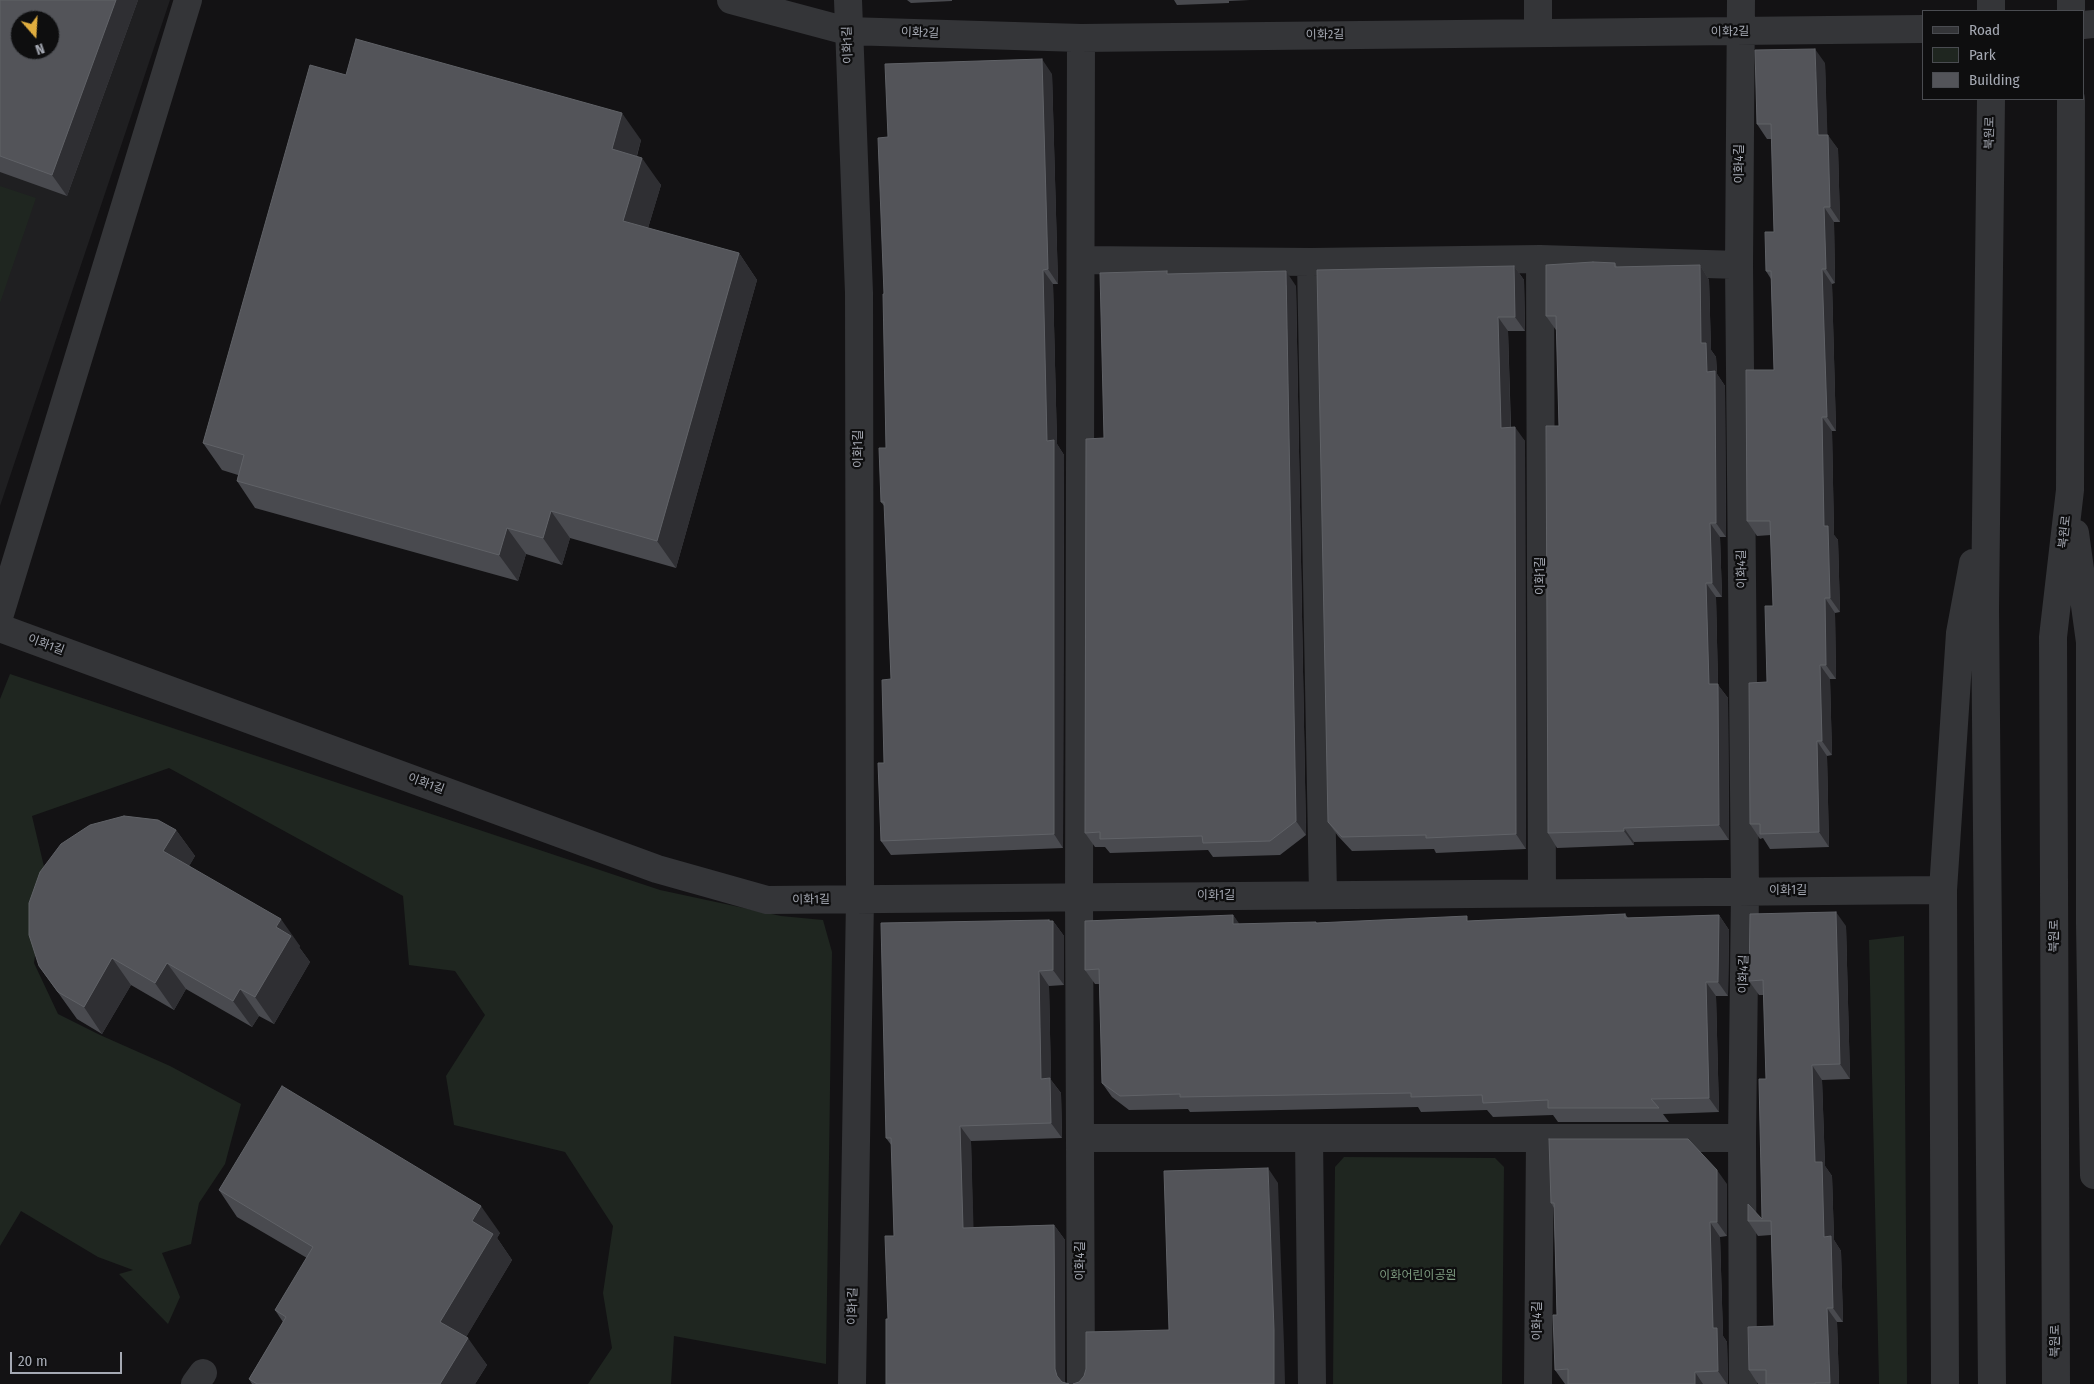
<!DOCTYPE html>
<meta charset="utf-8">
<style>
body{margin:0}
#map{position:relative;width:2094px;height:1384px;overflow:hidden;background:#131214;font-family:"Fira Sans Condensed",sans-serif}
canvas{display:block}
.legend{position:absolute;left:1922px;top:10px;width:162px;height:90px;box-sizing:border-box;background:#0e0e0f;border:1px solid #4a4c51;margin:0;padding:6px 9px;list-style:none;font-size:15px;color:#a5a9b3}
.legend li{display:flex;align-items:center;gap:10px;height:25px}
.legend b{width:25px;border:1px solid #4a4c51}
.north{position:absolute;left:10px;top:10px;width:50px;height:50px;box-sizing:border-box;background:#0e0e0f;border:1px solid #4a4c51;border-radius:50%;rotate:161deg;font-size:14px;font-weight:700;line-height:20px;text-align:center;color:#a5a9b3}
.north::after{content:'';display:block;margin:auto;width:18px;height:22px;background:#dfad3f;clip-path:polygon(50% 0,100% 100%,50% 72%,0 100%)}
.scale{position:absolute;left:10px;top:1352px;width:112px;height:22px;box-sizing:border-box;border:2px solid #a5a9b3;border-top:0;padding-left:6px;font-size:15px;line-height:18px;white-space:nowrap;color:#a5a9b3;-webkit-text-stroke:4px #0e0e0f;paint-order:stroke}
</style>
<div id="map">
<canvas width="2094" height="1384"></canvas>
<ul class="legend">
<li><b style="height:6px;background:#343538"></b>Road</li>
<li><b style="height:14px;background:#1f2620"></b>Park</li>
<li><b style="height:14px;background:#535459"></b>Building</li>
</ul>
<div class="north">N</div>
<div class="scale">20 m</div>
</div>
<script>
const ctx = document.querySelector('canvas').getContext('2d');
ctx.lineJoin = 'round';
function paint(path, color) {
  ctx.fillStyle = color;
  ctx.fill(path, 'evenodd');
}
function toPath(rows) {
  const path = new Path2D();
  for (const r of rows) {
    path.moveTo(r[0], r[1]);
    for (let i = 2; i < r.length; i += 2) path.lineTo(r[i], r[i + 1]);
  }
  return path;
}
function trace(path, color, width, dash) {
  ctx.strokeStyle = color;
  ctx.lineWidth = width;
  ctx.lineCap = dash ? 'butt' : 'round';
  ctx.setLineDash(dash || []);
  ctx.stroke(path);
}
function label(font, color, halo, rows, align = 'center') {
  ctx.font = font + ' "Fira Sans Condensed","Noto Sans KR",sans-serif';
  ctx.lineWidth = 4.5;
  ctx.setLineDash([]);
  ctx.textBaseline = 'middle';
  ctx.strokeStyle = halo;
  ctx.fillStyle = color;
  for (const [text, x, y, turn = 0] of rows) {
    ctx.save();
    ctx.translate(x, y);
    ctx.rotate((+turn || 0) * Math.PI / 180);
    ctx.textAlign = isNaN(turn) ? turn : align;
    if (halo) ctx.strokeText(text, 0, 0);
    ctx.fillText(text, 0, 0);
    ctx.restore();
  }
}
paint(toPath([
 [0,0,170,0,0,506],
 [20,20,50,20,50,50,20,50]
]), '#1f1f21');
paint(toPath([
 [0,186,36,198,0,303],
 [10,674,660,890,781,916,823,920,832,952,826,1364,674,1336,671,1384,588,1384,612,1348,603,1293,613,1226,565,1152,454,1125,446,1076,485,1015,455,971,409,965,403,896,169,768,32,816,46,875,34,963,58,1014,100,1035,170,1066,241,1104,225,1164,199,1203,191,1244,162,1253,180,1297,168,1324,119,1274,133,1270,98,1257,21,1211,0,1246,0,699],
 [1904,936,1907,1384,1879,1384,1869,940],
 [1344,1157,1495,1158,1504,1167,1502,1384,1333,1384,1335,1167]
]), '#1f2620');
trace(toPath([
 [731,0,847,31,1081,38,1923,29],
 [848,0,859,293,860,899,852,1384],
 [1741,0,1739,265,1745,892,1742,1138,1743,1384],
 [1991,0,1991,11],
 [2071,0,2071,11],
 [2083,25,2094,24],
 [1538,33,1538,0],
 [1081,38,1079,897,1081,1384],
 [1991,99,1985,608,1992,1384],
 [1540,259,1542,893],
 [1081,260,1311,262,1540,259,1739,265],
 [1311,262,1323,895],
 [2075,533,2090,642,2090,924,2094,1175],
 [0,614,188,0],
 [0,628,657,869,767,900,1943,890],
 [1080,1138,1742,1138],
 [1309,1138,1312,1384],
 [195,1384,203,1373],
 [1538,1384,1540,1138],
 [1945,1384,1943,890,1960,633,1973,563],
 [2056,1384,2053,637,2070,490,2071,99]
]), '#343538', 28);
paint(toPath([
 [0,0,138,0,67,196,0,172],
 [907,0,952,0,952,1,911,3],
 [1174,0,1250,0,1229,1,1229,3,1177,5],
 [1825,63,1827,135,1838,149,1840,222,1834,222,1835,283,1832,284,1836,431,1832,431,1834,535,1838,540,1840,612,1835,613,1836,679,1830,679,1832,755,1827,756,1829,847,1770,849,1763,838,1760,839,1750,824,1767,682,1773,606,1771,535,1757,536,1747,521,1774,370,1771,279,1766,271,1774,232,1772,139,1767,139,1757,124],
 [1052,74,1058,284,1053,284,1057,444,1064,455,1063,848,891,855,881,841,884,763,891,679,885,507,881,502,886,448,884,294,888,137],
 [346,75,641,140,637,156,661,185,648,228,739,253,757,280,676,568,570,538,562,565,526,554,518,581,255,508,237,481,238,475,222,470,203,443],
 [1615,263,1617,267,1700,265,1709,280,1711,350,1716,357,1717,374,1725,386,1726,537,1720,537,1722,597,1716,597,1718,685,1728,698,1729,840,1634,842,1634,845,1557,848,1548,833,1559,426,1557,330,1556,330,1546,316],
 [1514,266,1524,280,1525,331,1508,331,1511,427,1525,441,1526,849,1436,853,1434,849,1352,851,1338,836,1328,822],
 [1169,274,1296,286,1306,835,1280,855,1213,857,1208,850,1110,853,1105,847,1095,847,1085,833,1104,438],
 [176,830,195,856,189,866,300,946,299,947,310,962,274,1024,259,1016,252,1027,186,989,174,1010,131,985,102,1034,77,1019,39,966],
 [1625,914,1628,918,1719,915,1729,930,1728,996,1716,996,1719,1112,1663,1114,1669,1122,1558,1122,1553,1115,1493,1117,1487,1110,1421,1112,1418,1107,1190,1112,1188,1109,1129,1110,1112,1097,1102,1083,1100,984,1095,984,1085,970,1233,915,1239,924,1471,921],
 [1050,921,1053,921,1064,936,1064,985,1049,986,1051,1080,1061,1093,1062,1138,971,1141,973,1227,1054,1225,1065,1240,1065,1383,888,1319,894,1236,892,1146,886,1138],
 [1846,926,1850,1079,1822,1080,1825,1166,1832,1176,1834,1240,1841,1251,1843,1322,1837,1322,1839,1384,1758,1384,1749,1370,1774,1326,1771,1235,1758,1236,1748,1221,1762,1219,1766,1079,1764,995,1759,995,1749,981],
 [1727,1184,1727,1236,1720,1237,1723,1336,1727,1342,1728,1384,1565,1384,1555,1370,1557,1315,1554,1208,1551,1203],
 [219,1190,500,1233,497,1238,512,1260,466,1337,487,1365,475,1384,252,1384,249,1379,283,1322,275,1310,307,1258,237,1217]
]), '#494a4f');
paint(toPath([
 [116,0,138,0,67,196,52,175],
 [1815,49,1825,63,1828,150,1818,135],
 [1042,59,1052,74,1058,284,1048,269],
 [622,113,641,140,631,176,612,149],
 [1828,135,1838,149,1840,222,1830,207],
 [642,158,661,185,642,248,623,221],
 [1824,207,1834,222,1835,283,1826,269],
 [739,253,757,280,676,568,657,541],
 [1700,265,1709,280,1711,350,1716,357,1717,374,1725,386,1726,537,1716,523,1701,343],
 [1514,266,1524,280,1525,331,1515,317],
 [1822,269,1832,284,1836,431,1827,417],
 [1043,270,1053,284,1057,444,1064,455,1063,848,1054,834,1047,441],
 [1286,271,1296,286,1306,835,1296,821],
 [1498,317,1508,331,1511,442,1501,428],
 [1822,417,1832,431,1834,535,1838,540,1840,612,1830,598,1824,526],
 [1515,427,1525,441,1526,849,1516,834],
 [551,511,570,538,562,565,543,538],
 [1710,523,1720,537,1722,597,1712,583],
 [507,528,526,554,518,581,499,555],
 [1706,583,1716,597,1718,685,1728,698,1729,840,1719,825,1709,684],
 [1825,598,1835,613,1836,679,1826,665],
 [1820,665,1830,679,1832,755,1822,741],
 [1817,741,1827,756,1829,847,1819,832],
 [1624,828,1634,842,1634,845,1624,831],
 [176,830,195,856,182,878,163,851],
 [1836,912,1846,926,1850,1079,1840,1064],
 [1233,915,1243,929,1233,924],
 [1719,915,1729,930,1728,996,1718,982],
 [281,919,300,946,299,947,310,962,274,1024,255,997,276,927],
 [1049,920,1053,925,1053,921,1064,936,1064,985,1053,970],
 [112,958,131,985,102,1034,84,1007],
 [167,963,186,989,174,1010,155,983],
 [1039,971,1049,986,1051,1080,1061,1093,1062,1138,1051,1123,1041,1079],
 [1706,982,1716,996,1719,1112,1709,1098],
 [240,989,259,1016,252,1027,233,1001],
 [1812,1065,1822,1080,1825,1166,1832,1176,1834,1240,1841,1251,1843,1322,1833,1308,1815,1162],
 [960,1126,971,1141,974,1243,963,1228],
 [1268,1168,1278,1183,1284,1345,1285,1384,1274,1384],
 [1717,1170,1727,1184,1727,1236,1717,1222],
 [481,1206,500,1233,497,1238,512,1260,459,1349,440,1322,472,1221],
 [1710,1222,1720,1237,1723,1336,1727,1342,1728,1384,1727,1384,1718,1371,1713,1328],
 [1054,1225,1065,1240,1065,1384,1062,1384,1057,1376,1055,1369],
 [1827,1308,1837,1322,1839,1384,1831,1384,1830,1383],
 [468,1338,487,1365,475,1384,440,1384],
 [1695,1372,1703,1384,1695,1384]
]), '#2f2f33');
const building = toPath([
 [0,0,116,0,52,175,0,156,0,0],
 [20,20,50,20,50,50,20,50,20,20],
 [356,39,622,113,612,149,642,158,623,221,739,253,657,541,551,511,543,538,507,528,499,555,237,481,244,455,203,443,310,65,346,75,356,39],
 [1815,49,1818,135,1828,135,1830,207,1824,207,1826,269,1822,269,1827,417,1822,417,1824,526,1828,526,1830,598,1825,598,1826,665,1820,665,1822,741,1817,741,1819,832,1760,834,1760,824,1750,824,1749,683,1767,682,1765,606,1773,606,1770,521,1747,521,1746,370,1774,370,1771,271,1766,271,1765,232,1774,232,1771,124,1757,124,1755,50,1815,49],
 [1042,59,1048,269,1043,270,1047,441,1054,440,1054,834,881,841,878,763,884,763,882,680,891,679,884,502,881,502,879,448,886,448,883,294,884,294,878,138,888,137,885,64,1042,59],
 [1593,262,1615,263,1615,267,1700,265,1701,343,1706,343,1707,372,1715,371,1716,523,1710,523,1712,583,1706,583,1709,684,1718,684,1719,825,1624,828,1624,831,1548,833,1546,426,1559,426,1556,316,1546,316,1546,265,1593,262],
 [1514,266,1515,317,1498,317,1501,428,1515,427,1516,834,1426,838,1426,835,1342,837,1328,822,1317,270,1514,266],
 [1167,271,1167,274,1286,271,1296,821,1270,841,1203,843,1202,836,1100,839,1100,832,1085,833,1086,439,1104,438,1100,273,1167,271],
 [124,816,158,820,176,830,163,851,281,919,276,927,291,936,255,997,240,989,233,1001,167,963,155,983,112,958,84,1007,58,992,39,966,29,935,29,903,40,872,61,844,90,825,124,816],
 [1836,912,1840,1064,1812,1065,1815,1162,1822,1162,1824,1237,1831,1236,1833,1308,1827,1308,1830,1383,1815,1383,1815,1384,1766,1384,1766,1370,1749,1370,1748,1327,1774,1326,1771,1221,1748,1221,1748,1204,1762,1219,1759,1079,1766,1079,1763,980,1749,981,1750,914,1836,912],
 [1625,914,1625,918,1719,915,1718,982,1706,982,1709,1098,1651,1099,1659,1108,1548,1108,1548,1100,1483,1103,1482,1095,1411,1097,1411,1093,1180,1097,1180,1094,1120,1096,1102,1083,1099,969,1085,970,1085,921,1233,915,1233,924,1316,922,1316,923,1467,916,1467,921,1625,914],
 [1049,920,1049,921,1053,921,1053,970,1039,971,1041,1079,1050,1078,1051,1123,960,1126,963,1228,1054,1225,1055,1369,1057,1376,1062,1382,1069,1384,886,1384,886,1319,888,1319,885,1236,894,1236,891,1138,886,1138,881,923,1049,920],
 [282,1086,481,1206,472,1221,493,1234,440,1322,468,1338,440,1384,257,1384,249,1379,286,1317,275,1310,313,1247,219,1190,282,1086],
 [1549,1139,1688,1139,1717,1170,1717,1222,1710,1222,1713,1328,1717,1328,1718,1371,1695,1372,1695,1384,1568,1384,1568,1369,1555,1370,1553,1315,1557,1315,1554,1203,1551,1203,1549,1139],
 [1268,1168,1274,1330,1274,1384,1073,1384,1079,1382,1084,1376,1086,1369,1086,1332,1169,1330,1164,1171,1268,1168]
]);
paint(building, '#535459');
trace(building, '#606267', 1);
label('12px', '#a5a9b3', '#0e0e0f', [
 ["이화2길",1730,32,-1],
 ["이화2길",920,33,2],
 ["이화2길",1325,35,-1],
 ["이화1길",848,45,-92],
 ["북원로",1990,133,-89],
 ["이화4길",1740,164,-90],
 ["이화1길",859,449,-90],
 ["북원로",2065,532,-84],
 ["이화4길",1742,569,-91],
 ["이화1길",1541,576,-90],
 ["이화1길",46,645,20],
 ["이화1길",426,784,20],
 ["이화1길",1788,891],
 ["이화1길",1216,896],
 ["이화1길",811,900,-1],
 ["북원로",2055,936,-90],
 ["이화4길",1744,974,-89],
 ["이화4길",1081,1261,-90],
 ["이화1길",853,1306,-89],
 ["이화4길",1538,1321,-90],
 ["북원로",2056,1341,-90]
]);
label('12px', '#7e9c81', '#0e0e0f', [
 ["이화어린이공원",1418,1276]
]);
</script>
